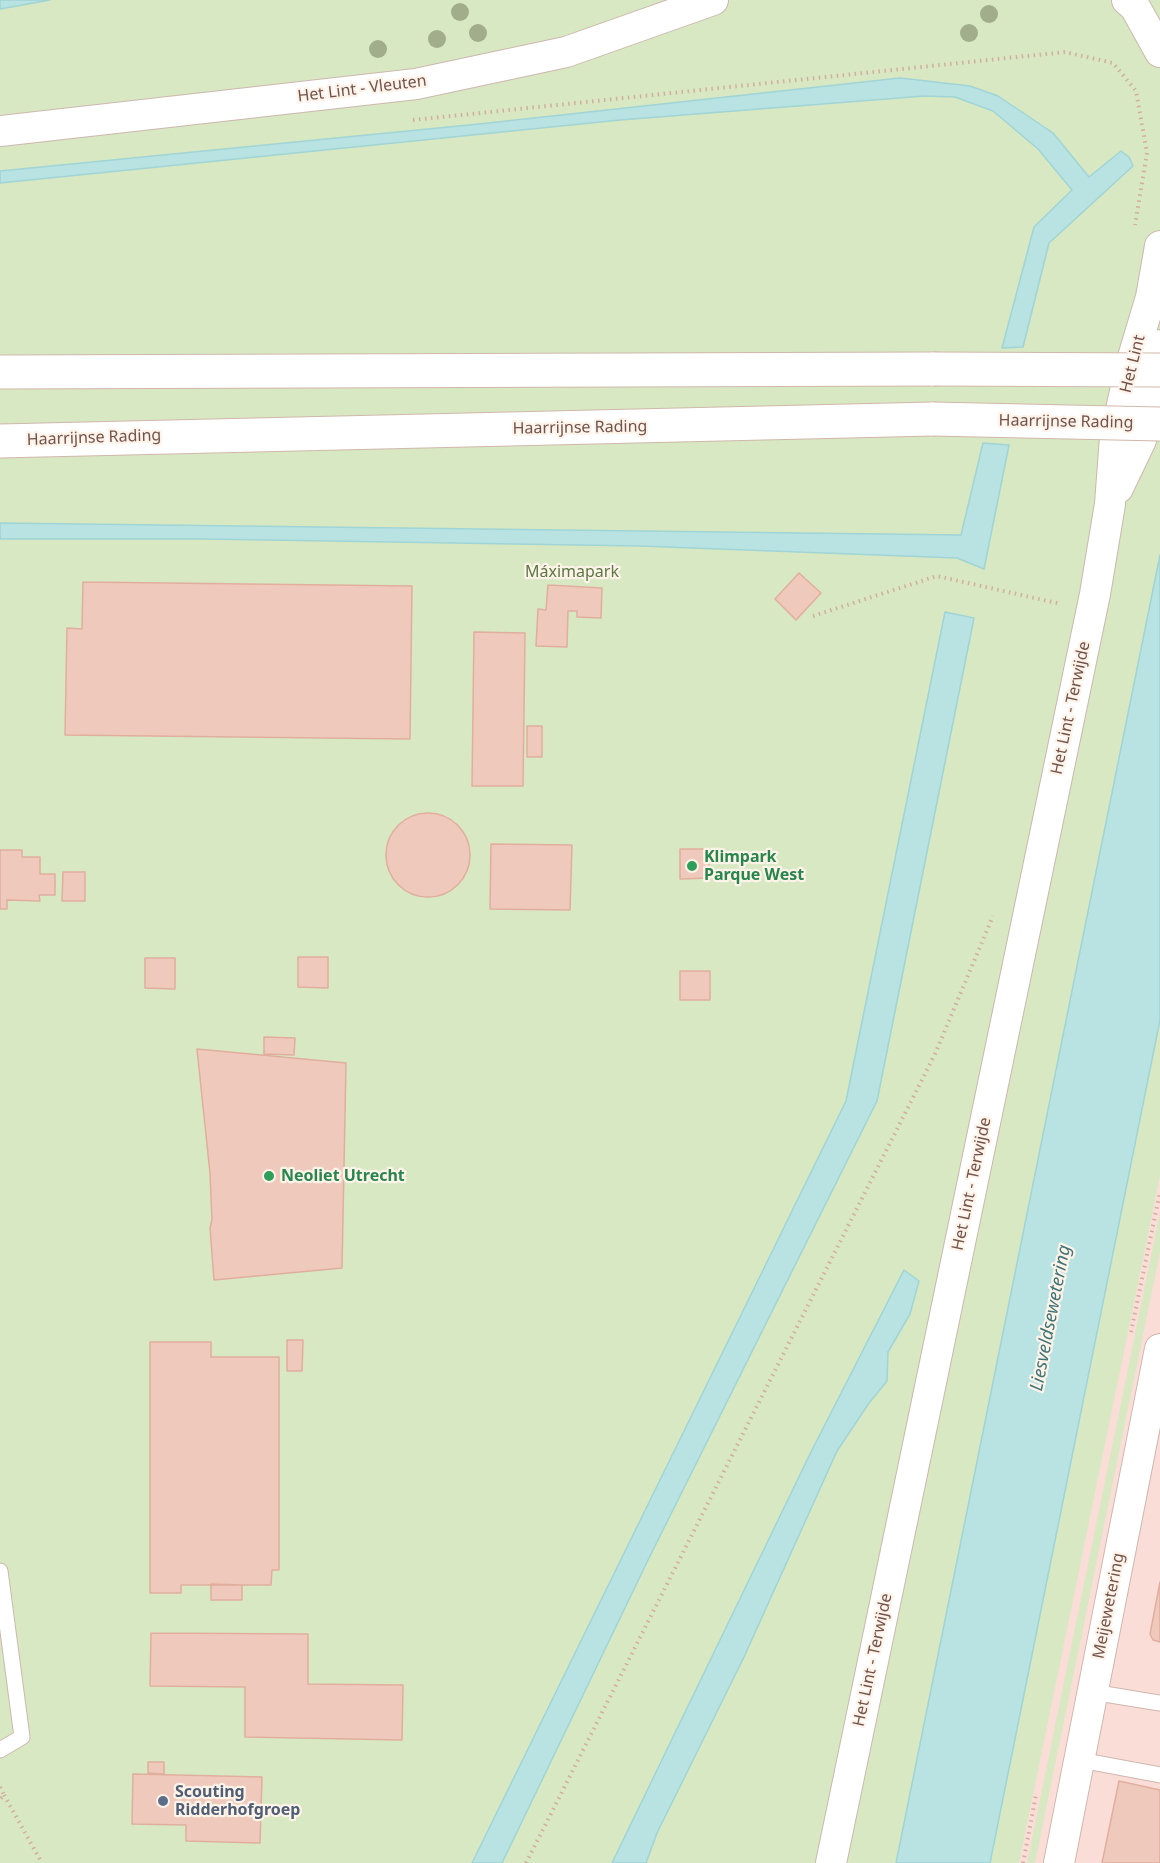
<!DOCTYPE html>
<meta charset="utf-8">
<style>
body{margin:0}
canvas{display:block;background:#fbefe4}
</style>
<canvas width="1160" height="1863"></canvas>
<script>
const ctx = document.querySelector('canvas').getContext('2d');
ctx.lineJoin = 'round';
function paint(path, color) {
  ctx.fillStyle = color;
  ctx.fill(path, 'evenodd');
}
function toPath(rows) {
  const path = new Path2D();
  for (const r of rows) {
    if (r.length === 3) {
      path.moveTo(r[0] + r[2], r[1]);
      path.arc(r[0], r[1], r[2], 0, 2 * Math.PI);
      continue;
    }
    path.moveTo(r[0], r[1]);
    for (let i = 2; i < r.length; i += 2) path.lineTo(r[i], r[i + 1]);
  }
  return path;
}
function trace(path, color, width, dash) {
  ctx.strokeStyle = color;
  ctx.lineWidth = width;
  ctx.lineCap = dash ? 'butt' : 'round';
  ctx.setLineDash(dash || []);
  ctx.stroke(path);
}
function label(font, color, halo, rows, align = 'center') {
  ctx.font = font + ' "Noto Sans",sans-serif';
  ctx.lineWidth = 4.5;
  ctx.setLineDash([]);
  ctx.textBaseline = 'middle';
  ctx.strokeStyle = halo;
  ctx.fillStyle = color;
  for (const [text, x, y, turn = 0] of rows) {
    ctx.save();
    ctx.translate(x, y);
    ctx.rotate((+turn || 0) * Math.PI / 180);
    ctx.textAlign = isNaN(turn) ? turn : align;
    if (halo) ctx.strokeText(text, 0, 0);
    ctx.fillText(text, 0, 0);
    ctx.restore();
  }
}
paint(toPath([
 [1160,1024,1160,1863,993,1863]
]), '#fbddd8');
paint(toPath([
 [50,0,1160,0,1160,555,896,1863,0,1863,0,9],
 [1160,1020,1160,1176,1019,1863,990,1863],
 [1160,1212,1160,1252,1035,1863,1027,1863]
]), '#d7e8c3');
const water = toPath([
 [0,0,50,0,0,9,0,0],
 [900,78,970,86,998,96,1053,133,1089,177,1121,151,1129,157,1133,166,1049,243,1023,347,1002,348,1034,227,1072,190,1038,149,993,111,955,97,924,96,620,120,0,183,0,171,479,124,900,78],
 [983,443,1009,445,984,569,957,558,640,546,204,539,0,539,0,523,961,535,983,443],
 [1160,555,1160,1020,990,1863,896,1863,1160,555],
 [945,612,974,618,877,1101,649,1558,502,1863,472,1863,846,1101,945,612],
 [904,1270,919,1281,910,1314,888,1352,887,1381,869,1403,837,1451,744,1657,657,1833,646,1863,612,1863,811,1452,904,1270]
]);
paint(water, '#b9e3e3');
trace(water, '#a0d4d5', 1.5);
const building = toPath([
 [799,573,821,593,796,620,775,599,799,573],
 [83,582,412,586,410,739,65,735,67,628,82,629,83,582],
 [548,585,602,588,601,618,577,617,577,611,568,611,567,647,536,646,538,609,546,610,548,585],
 [474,632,525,633,523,786,472,786,474,632],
 [527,726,542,726,542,757,527,757,527,726],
 [428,855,42],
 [491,844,572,845,570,910,490,909,491,844],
 [680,849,709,849,709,878,680,879,680,849],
 [0,850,22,850,22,857,40,857,40,874,55,874,55,895,39,895,40,901,7,900,7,909,0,909,0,850],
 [63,872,85,872,85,901,62,901,63,872],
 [298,957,328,957,328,988,298,987,298,957],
 [145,958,175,958,175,989,145,988,145,958],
 [680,971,710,971,710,1000,680,1000,680,971],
 [264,1037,295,1038,294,1055,264,1054,264,1037],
 [197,1049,346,1063,342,1268,214,1280,210,1228,212,1220,210,1173,197,1049],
 [287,1340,303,1340,302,1371,287,1371,287,1340],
 [150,1342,211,1342,211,1357,279,1357,279,1570,272,1570,271,1585,181,1585,181,1593,150,1593,150,1342],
 [1160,1582,1160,1642,1153,1640,1150,1634,1160,1582],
 [211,1584,242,1585,242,1600,211,1600,211,1584],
 [151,1633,308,1634,308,1684,403,1685,402,1740,245,1737,245,1687,150,1686,151,1633],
 [148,1762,164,1762,164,1774,148,1773,148,1762],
 [133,1774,262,1777,260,1843,186,1841,186,1825,132,1824,133,1774],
 [1119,1781,1160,1790,1160,1863,1102,1863,1119,1781]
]);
paint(building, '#efcabc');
trace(building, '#e1ae9e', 1.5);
const lane = toPath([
 [0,1571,22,1737,0,1750],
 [1092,1692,1160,1703],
 [1080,1760,1160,1775]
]);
const street = toPath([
 [1127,0,1135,7,1160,52],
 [0,131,416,84,566,52,713,0],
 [1118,488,1141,440,1158,359,1156,345],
 [831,1863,1095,594,1110,504,1115,437,1131,364,1151,297,1160,246],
 [1059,1863,1160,1349]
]);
const secondary = toPath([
 [0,372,934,369],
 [0,441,933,419]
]);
trace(lane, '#ceb7ae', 17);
trace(street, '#ceb7ae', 32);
trace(secondary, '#d1b7ab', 35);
trace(toPath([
 [413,120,1065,52,1113,63,1136,91,1147,153,1135,225],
 [813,616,937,576,1061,604],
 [1131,1332,1160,1192],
 [0,1787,4,1795,0,1799],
 [4,1795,42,1863],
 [526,1863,935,1054,993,916],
 [1023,1863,1036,1795]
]), '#d4ada0', 4, [1.5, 4.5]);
trace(lane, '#fff', 15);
trace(street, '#fff', 30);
trace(secondary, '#fff', 33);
const secondaryBridge = toPath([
 [934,369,1160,370],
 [933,419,1160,424]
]);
trace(secondaryBridge, '#d1b7ab', 35, []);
trace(secondaryBridge, '#fff', 33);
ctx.fillStyle = '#a2ae8b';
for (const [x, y] of [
 [460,12],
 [989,14],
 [478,33],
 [969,33],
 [437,39],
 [378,49]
]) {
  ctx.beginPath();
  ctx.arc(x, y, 9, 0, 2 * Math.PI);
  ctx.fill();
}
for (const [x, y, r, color] of [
 [692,866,6,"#2e9e5b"],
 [269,1176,6,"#2e9e5b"],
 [163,1801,6,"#5c6f8a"]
]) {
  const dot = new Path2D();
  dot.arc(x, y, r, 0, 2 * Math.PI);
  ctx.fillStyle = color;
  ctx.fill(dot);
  trace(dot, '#fef3e9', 2);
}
label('16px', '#72534b', '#fef3e9', [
 ["Het Lint - Vleuten",362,89,-7],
 ["Het Lint",1133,364,-76],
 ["Haarrijnse Rading",1066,422,1],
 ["Haarrijnse Rading",580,428,-1],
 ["Haarrijnse Rading",94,438,-2],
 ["Het Lint - Terwijde",1071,708,-78],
 ["Het Lint - Terwijde",972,1184,-78],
 ["Meijewetering",1109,1606,-79],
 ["Het Lint - Terwijde",873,1660,-78]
]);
label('16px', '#5a7843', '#fef3e9', [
 ["Máximapark",572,572]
]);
label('bold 16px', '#27864d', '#fef3e9', [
 ["Klimpark",704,857],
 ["Parque West",704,875],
 ["Neoliet Utrecht",281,1176]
], 'left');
label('bold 16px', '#4e5e75', '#fef3e9', [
 ["Scouting",175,1792],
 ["Ridderhofgroep",175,1810]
], 'left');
label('italic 18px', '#407577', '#fef3e9', [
 ["Liesveldsewetering",1051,1318,-79]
]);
</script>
